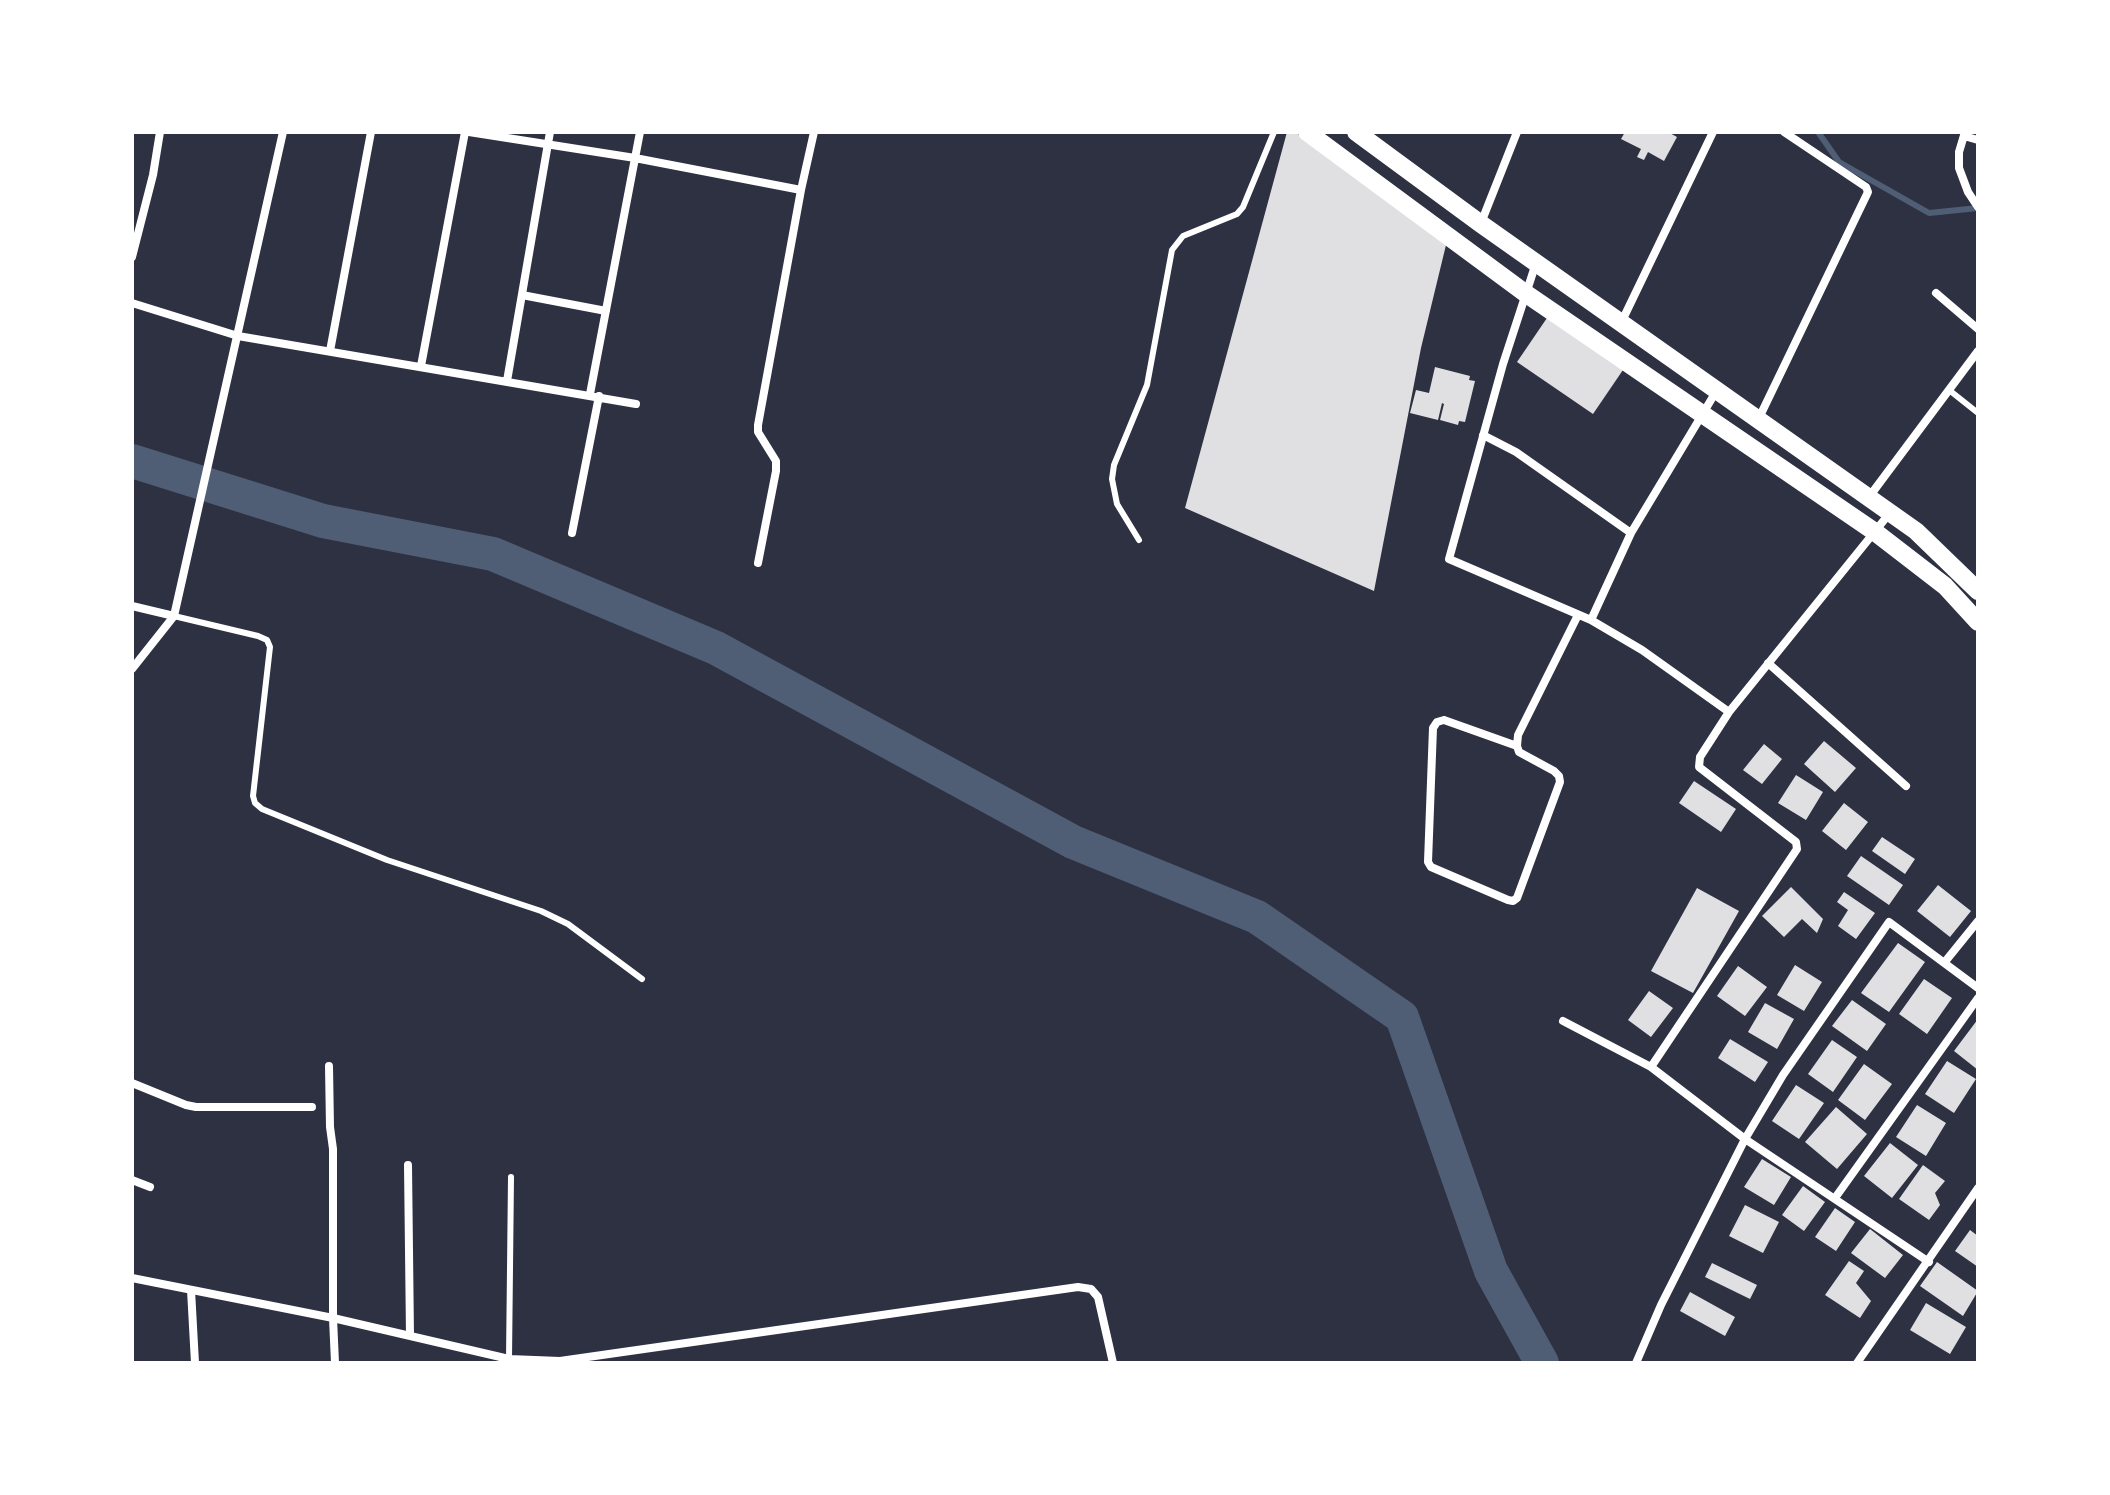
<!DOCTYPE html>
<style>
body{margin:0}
#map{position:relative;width:2110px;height:1495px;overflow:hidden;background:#2d3142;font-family:Inter,sans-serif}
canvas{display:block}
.frame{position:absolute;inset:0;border:134px solid #fff;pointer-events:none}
</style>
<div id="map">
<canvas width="2110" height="1495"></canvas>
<div class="frame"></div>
</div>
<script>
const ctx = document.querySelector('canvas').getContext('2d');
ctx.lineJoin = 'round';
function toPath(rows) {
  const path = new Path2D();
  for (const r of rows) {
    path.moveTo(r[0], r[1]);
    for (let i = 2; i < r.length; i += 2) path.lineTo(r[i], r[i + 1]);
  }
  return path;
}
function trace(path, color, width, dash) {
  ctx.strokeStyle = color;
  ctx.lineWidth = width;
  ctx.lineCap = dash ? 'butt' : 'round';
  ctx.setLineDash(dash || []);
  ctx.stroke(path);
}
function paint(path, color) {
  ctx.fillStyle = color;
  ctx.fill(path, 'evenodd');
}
trace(toPath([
 [1818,132,1839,162,1929,213,1978,208]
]), '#4f5d75', 6);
trace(toPath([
 [132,461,323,521,493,554,716,648,1073,842,1257,917,1402,1017,1491,1271,1542,1363]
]), '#4f5d75', 34);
paint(toPath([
 [1287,132,1295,132,1446,245,1421,348,1374,591,1185,508],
 [1625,132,1668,132,1677,137,1664,161,1648,152,1644,160,1637,157,1641,149,1621,139],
 [1549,315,1625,367,1593,414,1517,362],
 [1435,367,1470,376,1469,380,1475,381,1465,422,1459,421,1458,425,1440,420,1444,404,1442,403,1438,420,1410,413,1416,390,1429,393],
 [1824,741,1856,768,1835,792,1804,764],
 [1764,744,1782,759,1762,784,1743,770],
 [1796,775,1823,792,1806,820,1778,803],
 [1694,781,1736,809,1721,832,1679,803],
 [1844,803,1868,822,1846,850,1822,831],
 [1882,837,1915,859,1905,874,1872,851],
 [1861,856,1903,885,1889,905,1847,876],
 [1938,885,1971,911,1950,937,1917,911],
 [1791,887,1823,919,1817,933,1802,919,1784,937,1762,916],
 [1697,888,1739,911,1693,993,1651,971],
 [1844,892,1875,913,1856,939,1838,926,1848,910,1837,902],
 [1898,943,1925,962,1889,1012,1861,993],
 [1795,965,1822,982,1804,1011,1777,995],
 [1738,966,1767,987,1745,1016,1717,996],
 [1924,979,1952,998,1927,1034,1899,1014],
 [1649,991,1673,1008,1651,1037,1628,1020],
 [1852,1000,1886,1024,1867,1051,1832,1026],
 [1765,1003,1794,1019,1777,1049,1748,1032],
 [1978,1019,1978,1070,1954,1051],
 [1730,1039,1768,1062,1755,1082,1718,1058],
 [1832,1040,1857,1057,1833,1092,1808,1074],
 [1947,1061,1976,1079,1954,1113,1925,1094],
 [1864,1064,1892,1084,1865,1120,1838,1100],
 [1796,1085,1824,1103,1799,1139,1772,1121],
 [1917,1105,1946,1123,1926,1156,1896,1137],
 [1836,1107,1867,1134,1837,1169,1805,1142],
 [1890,1143,1918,1165,1892,1198,1864,1176],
 [1762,1159,1791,1177,1774,1205,1744,1187],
 [1923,1165,1945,1181,1935,1193,1940,1205,1929,1220,1899,1199],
 [1803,1186,1825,1202,1804,1231,1782,1215],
 [1745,1205,1779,1222,1763,1253,1729,1236],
 [1835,1208,1855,1222,1836,1251,1815,1237],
 [1870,1229,1903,1255,1885,1278,1851,1253],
 [1970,1230,1978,1236,1978,1267,1955,1251],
 [1849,1261,1864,1271,1856,1283,1871,1301,1860,1318,1825,1295],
 [1937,1262,1978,1291,1963,1316,1920,1286],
 [1712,1263,1757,1285,1750,1299,1705,1277],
 [1690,1292,1735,1317,1725,1336,1680,1311],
 [1926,1303,1966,1327,1950,1354,1910,1330]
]), '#e0e0e3');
trace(toPath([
 [1949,390,1978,413],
 [1139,540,1117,504,1112,479,1114,465,1147,385,1172,250,1183,236,1237,214,1243,207,1274,132],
 [174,616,258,636,267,640,270,647,253,796,255,803,262,809,387,860,541,911,568,924,642,979],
 [509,1359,511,1177]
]), '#fff', 6);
trace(toPath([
 [469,132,635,158,801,190],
 [1965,132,1959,152,1959,168,1968,192,1978,207],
 [1964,136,1978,140],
 [1481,223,1517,132],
 [132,257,153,175,160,132],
 [1536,263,1503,364,1449,559,1591,620,1631,533,1717,390],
 [1936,293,1978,329],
 [522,295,606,311],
 [132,303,238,336,636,404],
 [1622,321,1713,132],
 [330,351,371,132],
 [421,366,465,132],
 [507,381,550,132],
 [590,394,640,132],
 [1759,418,1868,192,1866,187,1784,132],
 [1483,435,1516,452,1631,533],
 [1869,497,1978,351],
 [572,533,599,396],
 [758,563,776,471,776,461,758,432,758,425,801,190,814,132],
 [132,606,174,616],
 [1591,620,1642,650,1729,712,1889,514],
 [1768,663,1906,786],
 [132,669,174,616,283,132],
 [1444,720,1517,746,1519,752,1554,771,1559,776,1560,782,1517,898,1513,901,1508,900,1431,867,1428,862,1433,728,1437,722,1444,720],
 [1517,746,1518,735,1578,615],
 [1944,963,1978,921],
 [1563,1021,1651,1067,1745,1139,1929,1262],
 [329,1066,330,1127,333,1149,333,1318,335,1363],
 [1651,1067,1797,849,1796,842,1699,767,1700,757,1729,712],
 [132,1083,186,1105,196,1107,312,1107],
 [408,1165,410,1336],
 [132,1180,150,1187],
 [1835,1198,1978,998],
 [132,1278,333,1318,509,1359,560,1361,1078,1287,1091,1289,1098,1297,1113,1363],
 [191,1290,195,1363],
 [1636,1363,1661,1305,1745,1139,1783,1075,1889,922,1978,988],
 [1857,1363,1978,1188]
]), '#fff', 8);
trace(toPath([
 [1307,132,1525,293,1875,532,1945,586,1978,622],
 [1356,132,1481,224,1916,531,1978,591]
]), '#fff', 18);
</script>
